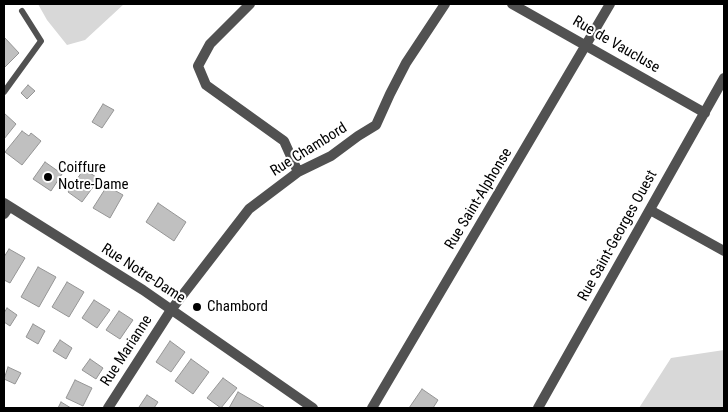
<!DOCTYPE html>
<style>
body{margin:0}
#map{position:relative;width:728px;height:412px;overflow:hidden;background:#fff;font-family:"Roboto Condensed",sans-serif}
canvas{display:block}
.frame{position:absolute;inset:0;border:5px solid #000;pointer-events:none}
</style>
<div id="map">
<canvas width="728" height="412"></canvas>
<div class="frame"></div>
</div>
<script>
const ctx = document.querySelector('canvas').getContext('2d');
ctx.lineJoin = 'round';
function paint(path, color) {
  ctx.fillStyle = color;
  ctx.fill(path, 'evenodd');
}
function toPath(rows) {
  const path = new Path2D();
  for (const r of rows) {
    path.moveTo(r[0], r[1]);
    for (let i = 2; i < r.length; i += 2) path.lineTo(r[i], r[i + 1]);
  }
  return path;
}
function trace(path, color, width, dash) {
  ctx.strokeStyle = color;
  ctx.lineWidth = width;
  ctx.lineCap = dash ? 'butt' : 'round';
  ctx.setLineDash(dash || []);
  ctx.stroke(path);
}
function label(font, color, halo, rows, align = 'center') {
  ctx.font = font + ' "Roboto Condensed",sans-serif';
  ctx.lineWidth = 4;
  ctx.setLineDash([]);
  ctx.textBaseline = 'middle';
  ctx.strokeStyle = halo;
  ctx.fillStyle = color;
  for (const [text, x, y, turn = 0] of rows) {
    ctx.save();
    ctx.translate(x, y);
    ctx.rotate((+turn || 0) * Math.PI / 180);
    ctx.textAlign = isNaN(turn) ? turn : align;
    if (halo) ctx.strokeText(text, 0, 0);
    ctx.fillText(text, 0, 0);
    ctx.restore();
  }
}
paint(toPath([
 [38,4,124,4,85,40,67,45,47,20],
 [724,350,724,408,639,408,671,358]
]), '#d8d8d8');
const building = toPath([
 [4,37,19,53,4,68,4,37],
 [28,85,35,91,27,99,21,93,28,85],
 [103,104,114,110,102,128,92,122,103,104],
 [4,113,16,124,4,139,4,113],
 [22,131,29,136,31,133,41,141,22,165,5,152,22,131],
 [45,162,62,174,51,191,33,179,45,162],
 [84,169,99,179,82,202,68,192,84,169],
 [107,186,123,195,110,218,93,208,107,186],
 [158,203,186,222,174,241,146,222,158,203],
 [9,249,25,258,10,283,4,280,4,257,9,249],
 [38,267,56,277,39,307,21,297,38,267],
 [67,282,84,292,69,317,52,307,67,282],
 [94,300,110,310,97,328,82,318,94,300],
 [7,308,17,315,10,326,4,322,4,313,7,308],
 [119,311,133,320,120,339,106,330,119,311],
 [33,324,45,331,38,344,26,337,33,324],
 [60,340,72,348,66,359,53,351,60,340],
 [170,341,185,352,171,372,156,362,170,341],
 [90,359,103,368,96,379,82,370,90,359],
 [191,359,209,372,193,394,175,381,191,359],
 [8,367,21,373,15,384,4,379,8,367],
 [223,378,237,388,221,408,207,398,223,378],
 [75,380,92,388,83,406,66,398,75,380],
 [422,389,438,400,433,408,409,408,422,389],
 [238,392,264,407,263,408,229,408,238,392],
 [147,395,158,402,154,408,141,408,139,407,147,395],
 [61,402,71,408,58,408,61,402]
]);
paint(building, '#c0c0c0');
trace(building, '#959595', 1);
trace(toPath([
 [4,92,41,41,22,11]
]), '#515151', 6);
trace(toPath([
 [250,4,210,44,198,66,206,85,284,141,298,172],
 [512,4,705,113],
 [650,210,724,251],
 [4,214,9,207],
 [108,408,171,310,249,209,298,172,331,156,358,136,376,125,390,94,406,63,445,4],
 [372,408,610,4],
 [538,408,724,78]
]), '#515151', 10);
trace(toPath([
 [4,203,143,290,313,408]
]), '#515151', 10);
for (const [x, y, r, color] of [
 [48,177,5,"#000"],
 [197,307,5,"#000"]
]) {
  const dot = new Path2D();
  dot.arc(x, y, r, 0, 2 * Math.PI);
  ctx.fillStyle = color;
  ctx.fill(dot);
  trace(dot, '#fff', 2);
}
label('15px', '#000', '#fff', [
 ["Rue de Vaucluse",616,45,30],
 ["Rue Chambord",309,150,-32],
 ["Rue Saint-Alphonse",479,199,-59],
 ["Rue Saint-Georges Ouest",618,236,-61],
 ["Rue Notre-Dame",143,274,33],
 ["Rue Marianne",127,351,-57]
]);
label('15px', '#000', '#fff', [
 ["Coiffure",58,168],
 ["Notre-Dame",58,185],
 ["Chambord",207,307]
], 'left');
</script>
